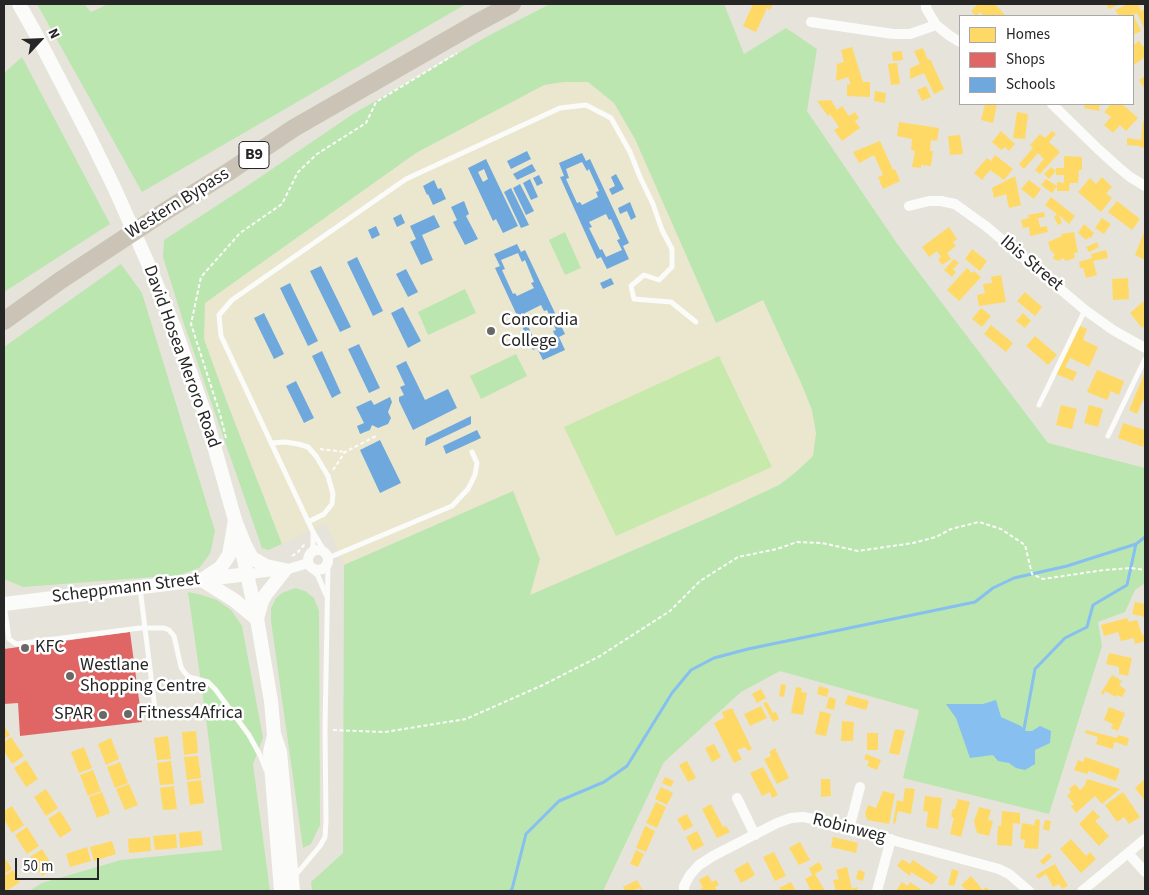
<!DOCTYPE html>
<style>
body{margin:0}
#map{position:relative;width:1149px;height:895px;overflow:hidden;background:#e6e3db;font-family:"Source Sans 3",sans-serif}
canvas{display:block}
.frame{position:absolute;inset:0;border:5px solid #262626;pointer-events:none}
.legend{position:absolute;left:959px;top:15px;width:175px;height:90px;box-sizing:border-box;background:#fff;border:1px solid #a8a8a8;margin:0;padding:6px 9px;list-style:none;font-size:15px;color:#262626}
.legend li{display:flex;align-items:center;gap:10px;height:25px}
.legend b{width:25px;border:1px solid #a8a8a8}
.north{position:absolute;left:15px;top:15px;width:50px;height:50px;-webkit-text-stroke:4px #fff;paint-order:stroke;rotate:65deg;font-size:14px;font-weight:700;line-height:20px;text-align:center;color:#262626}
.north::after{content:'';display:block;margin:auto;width:18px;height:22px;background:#262626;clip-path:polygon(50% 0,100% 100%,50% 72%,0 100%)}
.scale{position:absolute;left:15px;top:858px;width:84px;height:22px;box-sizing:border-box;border:2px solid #262626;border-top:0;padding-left:6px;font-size:15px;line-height:18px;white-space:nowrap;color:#262626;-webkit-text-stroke:4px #fff;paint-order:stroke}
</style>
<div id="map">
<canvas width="1149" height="895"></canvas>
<div class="frame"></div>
<ul class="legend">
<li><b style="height:14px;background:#ffd966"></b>Homes</li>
<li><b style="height:14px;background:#e06666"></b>Shops</li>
<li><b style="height:14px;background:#6fa8dc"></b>Schools</li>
</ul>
<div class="north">N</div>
<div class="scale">50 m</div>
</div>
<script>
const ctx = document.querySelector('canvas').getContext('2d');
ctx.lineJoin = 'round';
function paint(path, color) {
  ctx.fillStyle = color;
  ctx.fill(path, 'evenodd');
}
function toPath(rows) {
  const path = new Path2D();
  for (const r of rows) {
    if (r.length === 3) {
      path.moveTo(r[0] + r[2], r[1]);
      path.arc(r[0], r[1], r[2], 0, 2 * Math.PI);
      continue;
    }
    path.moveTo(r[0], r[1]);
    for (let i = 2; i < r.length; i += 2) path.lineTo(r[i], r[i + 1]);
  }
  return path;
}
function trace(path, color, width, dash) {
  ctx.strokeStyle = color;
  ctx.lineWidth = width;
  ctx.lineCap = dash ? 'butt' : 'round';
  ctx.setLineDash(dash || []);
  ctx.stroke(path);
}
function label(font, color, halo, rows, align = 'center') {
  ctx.font = font + ' "Source Sans 3",sans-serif';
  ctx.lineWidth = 5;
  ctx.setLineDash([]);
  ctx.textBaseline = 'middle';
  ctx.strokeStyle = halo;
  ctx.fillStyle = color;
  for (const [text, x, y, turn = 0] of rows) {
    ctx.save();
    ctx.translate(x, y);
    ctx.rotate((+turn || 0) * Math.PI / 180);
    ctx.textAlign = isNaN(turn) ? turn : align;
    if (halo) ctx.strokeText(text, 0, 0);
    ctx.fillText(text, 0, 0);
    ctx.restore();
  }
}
paint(toPath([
 [564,82,588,82,614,103,635,139,716,323,763,300,802,385,812,410,816,433,813,456,796,472,779,485,717,514,530,595,513,491,344,565,326,523,282,544,225,397,204,339,205,303,416,153,544,85]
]), '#ebe7ce');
paint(toPath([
 [37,4,84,4,91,12,108,4,466,4,142,192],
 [550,4,724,4,744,54,786,28,817,49,807,111,898,245,1048,443,1145,468,1145,583,1135,590,1125,612,1098,622,1102,646,1049,814,903,778,919,710,780,671,741,692,664,762,603,891,312,891,311,882,343,853,344,565,513,491,540,559,530,595,717,514,779,485,796,472,813,456,816,433,812,410,802,385,763,300,716,323,635,139,614,103,588,82,564,82,544,85,416,153,205,303,204,339,225,397,282,544,268,550,262,548,184,324,163,257,164,240,250,184,353,114,488,36],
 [22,57,110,224,4,292,4,73],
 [565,232,581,268,565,275,549,240],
 [121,264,142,293,215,531,210,554,199,568,180,575,23,587,4,579,4,347],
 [465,289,476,313,428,335,418,312],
 [516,354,527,376,481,399,470,376],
 [295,588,305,591,314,598,319,611,320,825,311,844,303,848,271,621,271,608,276,598,282,593],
 [188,592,202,595,217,600,231,610,242,626,263,738,253,764,270,891,29,891,42,883,121,860,222,850,206,718]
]), '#bbe6b0');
paint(toPath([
 [719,356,772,467,616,536,564,427]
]), '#c7eaac');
paint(toPath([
 [996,700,1001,717,1021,726,1026,731,1032,731,1040,726,1051,731,1050,743,1035,750,1035,764,1025,770,1016,768,1009,763,998,761,993,755,970,758,956,718,946,704,983,704]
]), '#86bff0');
paint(toPath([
 [753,4,773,4,770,10,767,8,756,32,743,26],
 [978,4,995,4,1006,16,983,16,980,12,976,16,971,11],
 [1106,4,1120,4,1109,9],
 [1128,4,1138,4,1141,11,1145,9,1145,30,1137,13,1133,15,1141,31,1133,35,1133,16,1119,16,1115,10],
 [1139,41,1143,47,1145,45,1145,57,1134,65,1133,45],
 [852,47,863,82,870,82,870,97,847,96,847,84,851,85,848,77,836,81,837,64,844,62,841,50],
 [923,48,928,60,930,59,944,89,934,94,924,73,910,79,910,68,920,64,914,51],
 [902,51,903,60,893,61,892,52],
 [897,63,900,84,891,85,888,64],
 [1145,76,1145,89,1139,80],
 [926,86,931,97,922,101,917,90],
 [875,91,886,93,885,103,874,101],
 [831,100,837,110,842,106,849,116,855,112,859,118,855,121,860,128,842,141,834,130,839,127,830,114,828,116,817,101],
 [985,104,997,104,993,123,981,120],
 [1085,104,1100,104,1099,111,1084,108],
 [1111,104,1122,104,1138,118,1126,131,1120,125,1113,133,1104,125,1111,117,1104,112],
 [1017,112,1028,114,1025,139,1013,138],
 [1143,121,1145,121,1145,148,1140,147,1140,146,1127,145,1127,138,1141,140],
 [899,122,939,128,937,141,931,140,930,151,933,151,931,166,921,165,921,168,912,167,915,151,911,150,912,139,897,136],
 [1001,131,1015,144,1009,151,1005,147,1001,150,992,142],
 [1052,131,1056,134,1049,142,1060,152,1040,174,1035,170,1044,159,1038,153,1024,169,1019,164,1033,148,1030,145,1040,134,1045,138],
 [960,135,963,154,950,155,948,136],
 [880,141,893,170,895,169,900,181,883,189,878,177,883,175,874,155,859,163,853,152],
 [995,155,1013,169,1004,180,990,170,982,180,974,173,987,158,991,161],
 [1064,156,1082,157,1082,170,1079,170,1078,183,1070,183,1069,191,1057,191,1057,182,1064,183,1064,175,1056,175,1056,168,1064,168],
 [1051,167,1056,171,1049,179,1044,174],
 [1015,176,1021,205,1009,208,1006,194,994,198,992,188],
 [1102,177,1112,187,1106,193,1112,198,1101,212,1078,192,1090,178,1096,184],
 [1046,179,1057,186,1052,193,1041,185],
 [1029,180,1041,189,1034,199,1021,189],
 [1051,197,1075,216,1069,224,1059,215,1062,223,1058,225,1054,217,1057,214,1045,205],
 [1117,201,1140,219,1132,230,1108,212],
 [1044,212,1045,217,1038,218,1040,227,1047,226,1048,232,1030,236,1029,227,1023,228,1021,220,1029,218,1028,215],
 [1102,218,1111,224,1104,234,1095,228],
 [1084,224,1094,233,1091,238,1089,237,1086,240,1078,233],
 [949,227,957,239,953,242,956,246,947,253,951,259,942,265,938,259,941,257,937,251,929,257,922,247],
 [1145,230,1145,260,1135,255],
 [1074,232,1078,252,1074,253,1075,258,1065,261,1064,258,1058,261,1054,259,1053,257,1055,255,1052,251,1051,252,1048,242,1062,236,1061,234],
 [1097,242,1099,247,1089,252,1086,247],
 [972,249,987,261,980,271,965,259],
 [1106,250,1108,258,1093,261,1097,275,1086,278,1083,268,1080,268,1079,262,1092,258,1091,254],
 [954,259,959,263,953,269,956,272,952,277,944,270],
 [967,268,972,273,974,271,981,277,959,301,947,290],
 [1001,275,1006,302,979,306,977,295,985,293,983,284,992,283,991,277],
 [1128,278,1129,299,1113,300,1112,279],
 [1025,292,1042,307,1035,316,1017,301],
 [1145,300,1145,325,1142,328,1130,313],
 [981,308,991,316,982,327,972,319],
 [1023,313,1031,321,1025,328,1016,321],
 [991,325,1013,343,1006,352,984,334],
 [1078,325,1087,329,1083,340,1098,347,1089,367,1070,358,1065,367,1077,372,1073,381,1056,374],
 [1035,336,1057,355,1048,365,1026,346],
 [1097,370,1124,381,1119,395,1111,391,1107,400,1087,392],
 [1145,372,1145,401,1143,400,1137,414,1129,410],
 [1061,405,1077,409,1072,429,1056,425],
 [1089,405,1103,409,1098,427,1084,423],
 [1123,423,1145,430,1145,441,1143,447,1118,438],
 [1135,602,1145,604,1145,617,1132,614],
 [1127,618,1129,622,1137,620,1142,635,1145,634,1145,641,1135,644,1134,638,1121,641,1118,632,1104,636,1101,625],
 [1109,653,1132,658,1128,676,1119,674,1119,667,1106,664],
 [1112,675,1122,681,1119,685,1126,690,1122,697,1117,695,1116,697,1105,691,1103,695,1101,693],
 [781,684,786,685,784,697,779,696],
 [819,686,829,689,827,697,817,694],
 [796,687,802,688,801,692,807,693,803,715,791,713],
 [761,689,766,698,757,703,752,694],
 [848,695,869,701,866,710,845,704],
 [829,697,836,699,834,710,826,708],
 [767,702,773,713,776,712,779,719,773,722,763,703],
 [761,706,767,718,750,726,744,714],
 [1109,707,1125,713,1118,731,1111,728,1113,724,1104,720],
 [732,708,752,749,748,751,745,747,737,750,742,759,734,763,714,723,724,718,722,712],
 [820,711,831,714,826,736,815,734],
 [842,721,854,722,853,741,841,741],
 [4,726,10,735,4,739],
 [895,729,905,731,899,755,889,753],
 [1086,730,1117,738,1118,735,1129,738,1127,746,1114,742,1113,749,1096,744,1098,737,1085,733],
 [196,731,198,753,184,755,182,732],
 [867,733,878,733,878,750,867,750],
 [168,736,171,759,157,760,154,738],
 [11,737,24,756,12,764,4,751,4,742],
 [111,738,119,759,106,765,98,744],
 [714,744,721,757,712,762,705,748],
 [84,747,92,768,79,773,71,752],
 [775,748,789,778,777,784,764,759,771,756,769,752],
 [866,754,881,760,877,770,867,766,869,761,864,759],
 [198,756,201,778,187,780,184,757],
 [1085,757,1120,769,1116,781,1089,771,1087,774,1074,770,1078,760,1083,762],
 [26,760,38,779,26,787,14,768],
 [171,761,174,784,160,785,157,763],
 [687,761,696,778,688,782,679,765],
 [120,762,128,783,115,788,107,767],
 [763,767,778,795,772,798,770,792,762,796,750,773],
 [93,770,101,791,88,796,80,775],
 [665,777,674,781,671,787,662,783],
 [821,779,830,779,831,796,821,797],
 [1087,779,1120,789,1102,804,1095,796,1076,813,1071,806,1074,804,1067,796,1071,792,1069,789,1075,784,1080,790,1085,785],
 [1145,779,1145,801,1135,788],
 [201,780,204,803,190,805,187,782],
 [129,784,138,805,125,810,116,789],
 [174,786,177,809,163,810,160,788],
 [661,787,673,793,667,805,655,799],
 [905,788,915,789,911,814,898,811,895,824,893,823,897,800,903,802],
 [46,789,58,808,46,816,34,797],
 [883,791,895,794,889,824,867,820,865,813,868,805,876,808],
 [102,792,110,813,97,818,89,797],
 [1123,792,1140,817,1129,824,1124,817,1117,822,1105,805],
 [925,796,942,798,938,829,926,827,928,812,923,811],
 [958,799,970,802,961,837,950,834,954,818,951,817,953,809,955,809],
 [656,802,666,807,657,828,646,823],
 [711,804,723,827,726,826,730,832,717,838,702,809],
 [12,806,24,825,12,833,4,819,4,811],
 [979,807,991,810,988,820,993,821,989,836,977,833,974,821],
 [1093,810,1100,817,1095,821,1109,836,1099,846,1079,824],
 [60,811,72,830,60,838,48,819],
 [1002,811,1020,813,1020,824,1013,823,1012,846,997,845,998,826,1001,826],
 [687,814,693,826,684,831,677,819],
 [1036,819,1040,820,1038,849,1024,848,1025,840,1020,839,1022,823,1034,825],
 [1045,820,1051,821,1049,831,1043,829],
 [645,826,655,831,646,852,636,848],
 [27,827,39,846,27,854,15,835],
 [201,831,203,845,180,848,179,833],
 [697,831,704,845,693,851,686,837],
 [176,834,177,848,155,850,153,836],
 [150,837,151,851,129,853,128,839],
 [833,837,858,843,856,853,831,847],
 [1071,839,1086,856,1090,852,1096,859,1081,873,1060,849],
 [112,841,116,854,94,861,90,847],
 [800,842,810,860,799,865,789,848],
 [87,847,91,861,70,867,66,854],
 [42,849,54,868,42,876,30,857],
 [636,850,644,854,638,867,630,864],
 [774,852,786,876,775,881,763,857],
 [1049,853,1052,857,1043,865,1040,861],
 [4,857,12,869,4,874],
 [902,859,910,864,913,860,938,877,932,885,911,872,910,876,897,866],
 [748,862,755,875,741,883,734,870],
 [819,862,823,869,815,874,825,891,811,891,805,879,812,875,809,868],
 [1055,864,1068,886,1062,889,1059,884,1053,887,1046,874,1038,879,1036,875],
 [847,867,852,889,857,887,858,891,848,891,848,890,845,891,836,891,833,880,839,879,836,870],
 [952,869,959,871,954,886,948,885],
 [13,870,20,882,6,891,4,891,4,876],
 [858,870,865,872,863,881,856,879],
 [708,875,712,882,716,880,719,885,715,887,717,891,701,891,700,889,703,888,699,880],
 [971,876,983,890,986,887,990,891,967,891,961,885],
 [637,880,643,891,640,891,639,888,632,891,625,891,623,887],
 [791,882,796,891,781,891,779,888],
 [902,882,908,886,910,882,923,891,896,891]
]), '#ffd966');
paint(toPath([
 [130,632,142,722,20,736,18,703,4,704,4,649]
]), '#e06666');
paint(toPath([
 [527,151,531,159,511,169,507,161],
 [582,153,586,161,590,159,629,243,623,246,629,259,607,269,601,257,597,259,560,177,564,176,559,163],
 [582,162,587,171,589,169,599,191,596,192,598,197,582,205,580,202,577,203,566,179,569,178,566,169],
 [606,214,609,220,611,219,620,239,617,240,622,250,606,257,602,249,600,250,589,228,592,227,589,222],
 [486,159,518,226,503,233,496,219,493,221,468,168],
 [484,169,488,179,483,182,478,172],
 [532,164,536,171,517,180,513,174],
 [616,174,624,189,612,195,609,189,615,186,611,177],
 [539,175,543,183,537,186,533,178],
 [530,179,538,197,531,200,523,183],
 [434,180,438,189,441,188,446,199,433,205,428,194,427,195,423,186],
 [520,184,534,211,526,215,513,188],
 [511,188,529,225,521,228,504,192],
 [464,201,469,214,466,216,478,239,465,245,453,222,457,220,451,207],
 [630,202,636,217,631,220,627,211,620,214,618,208],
 [401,214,405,223,397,227,393,218],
 [434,215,440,227,422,235,433,260,421,265,410,242,416,239,410,226],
 [376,226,380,235,372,239,368,230],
 [517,244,521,252,525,250,565,334,559,337,565,350,543,360,537,348,533,350,495,268,500,266,494,254],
 [518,253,522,262,525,260,534,282,531,283,534,288,517,296,515,293,513,294,502,270,505,269,501,260],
 [541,305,544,311,547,310,556,330,553,331,557,341,541,348,538,340,535,342,525,319,527,318,525,313],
 [357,257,383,311,373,316,347,262],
 [321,266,351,327,340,332,310,271],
 [406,269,418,292,408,297,396,274],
 [611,278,614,284,603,289,600,283],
 [290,283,318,341,308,346,280,288],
 [403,307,421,341,408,348,391,313],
 [264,313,284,354,274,359,254,318],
 [359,344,380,388,369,393,348,349],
 [322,351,341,393,332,398,312,356],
 [406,361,425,400,448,389,457,408,413,430,399,401,399,397,404,395,400,387,405,385,396,366],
 [296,381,314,418,304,423,286,386],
 [390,397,392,402,388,412,391,418,388,424,378,428,372,425,370,430,360,434,357,426,364,423,356,407,371,400,374,405],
 [471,416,471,424,425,446,426,438],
 [477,430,481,438,446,454,443,446],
 [380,440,401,483,380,493,360,450]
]), '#6fa8dc');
trace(toPath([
 [1024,729,1035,669,1065,638,1087,627,1093,605,1127,585,1136,544],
 [510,891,512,889,526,834,559,801,604,782,627,766,672,693,691,670,714,658,748,649,975,602,993,588,1014,578,1067,566,1136,544,1145,537]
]), '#86bff0', 3);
trace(toPath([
 [226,438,220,414,191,324,201,277,240,233,282,204,298,172,317,154,366,123,376,102,457,53],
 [320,449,345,452],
 [333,470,345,452,378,435],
 [292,556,297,553,305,544],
 [333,730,385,732,466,719,543,685,600,656,670,611,700,581,738,557,777,549,797,542,822,543,858,551,913,543,936,537,951,529,979,522,1001,529,1025,545,1032,574,1043,579,1104,570,1131,568,1145,570]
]), '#fbfbfa', 2, [4, 2.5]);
trace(toPath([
 [1039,405,1085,310],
 [1108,436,1145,359],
 [272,443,285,442,298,444,308,447,316,456,328,476,333,494,332,504,324,514,308,522],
 [325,552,313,532,221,336,219,315,232,300,406,179,560,108,586,105,611,118,630,152,640,177,653,204,662,230,672,249,672,267,659,280,644,275,631,286,634,299,671,302,696,322],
 [311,553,313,545,313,532],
 [328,558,452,506,468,489,475,475,477,463,472,452],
 [311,569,318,576,326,595],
 [140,588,155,709],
 [4,604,9,639,16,644,140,628,164,628,169,630,174,636,181,667,184,672,189,677,208,682,215,689,249,735,261,757,266,770],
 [294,877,320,846,325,837,326,821,325,729,328,564]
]), '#fbfbfa', 5);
trace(toPath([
 [926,4,926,8,936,25,950,36,960,42],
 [811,22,893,34,910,34,936,25],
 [1052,104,1098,149,1118,167,1130,177,1145,186],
 [909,206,929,201,941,201,955,204,987,227,1085,310,1113,330,1145,348],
 [318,560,10],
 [248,574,285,570,308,563],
 [737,798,755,835],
 [849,829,860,787],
 [1128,853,1145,872],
 [684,891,684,886,690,875,699,865,713,856,777,823,791,818,803,817,814,819,999,869,1009,874,1029,891],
 [877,891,891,839],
 [1082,891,1145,839]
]), '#fbfbfa', 10);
trace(toPath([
 [19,4,38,38,90,138,114,187,150,268,175,329,205,414,235,520,257,619,271,701,274,734,280,752,293,891],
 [235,520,245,545,252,558,266,566,285,570,266,594,262,601,257,619,234,600,202,580,221,567,229,555,235,520],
 [4,604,248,574],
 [274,735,270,752,281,891]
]), '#fbfbfa', 14);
trace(toPath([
 [4,321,61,280,164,212,230,171,294,128,475,24,512,4]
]), '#cac3b6', 18);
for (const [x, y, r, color] of [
 [491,331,5,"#696865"],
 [25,648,5,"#696865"],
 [70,676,5,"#696865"],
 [128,714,5,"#696865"],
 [103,715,5,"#696865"]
]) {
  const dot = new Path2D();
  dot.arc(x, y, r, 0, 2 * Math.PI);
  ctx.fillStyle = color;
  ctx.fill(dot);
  trace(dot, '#fff', 2);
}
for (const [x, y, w] of [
 [254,155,30]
]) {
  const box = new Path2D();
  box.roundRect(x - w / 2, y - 13.5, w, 27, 4);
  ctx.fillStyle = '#fff';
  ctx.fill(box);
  trace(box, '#262626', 1);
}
label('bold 16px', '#262626', null, [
 ["B9",254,155]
]);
label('18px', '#262626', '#fff', [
 ["Western Bypass",178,204,-32],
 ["Ibis Street",1031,264,40],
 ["David Hosea Meroro Road",181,357,70],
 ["Scheppmann Street",126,589,-7],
 ["Robinweg",849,829,14]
]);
label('18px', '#262626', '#fff', [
 ["Concordia",501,321],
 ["College",501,342],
 ["KFC",35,648],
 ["Westlane",80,666],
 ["Shopping Centre",80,687],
 ["Fitness4Africa",138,714],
 ["SPAR",93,715,"right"]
], 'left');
</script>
